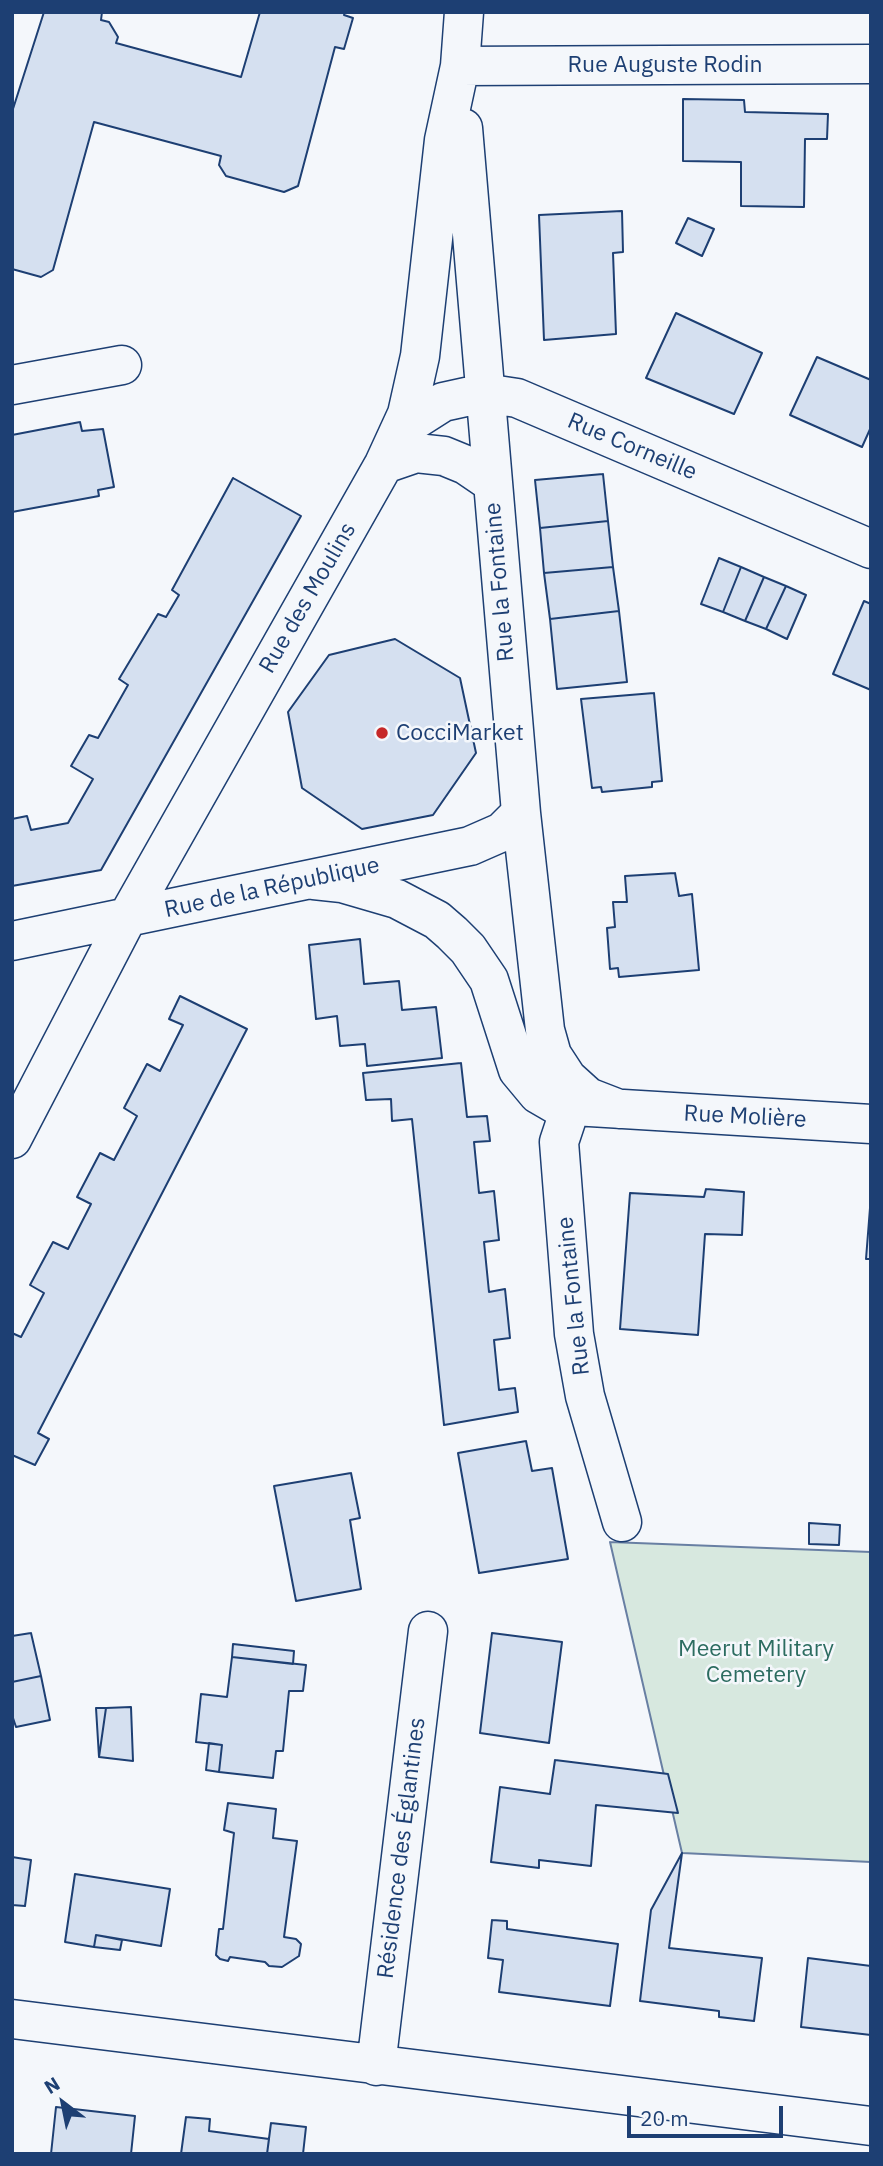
<!DOCTYPE html>
<meta charset="utf-8">
<style>
body{margin:0}
#map{position:relative;width:883px;height:2166px;overflow:hidden;background:#f4f7fb;font-family:"IBM Plex Sans",sans-serif}
canvas{display:block}
.frame{position:absolute;inset:0;border:14px solid #1d3f73;pointer-events:none}
.north{position:absolute;left:28px;top:2068px;width:70px;height:70px;-webkit-text-stroke:5px #f4f7fb;paint-order:stroke;rotate:328deg;font-size:19px;font-weight:700;line-height:28px;text-align:center;color:#1d3f73}
.north::after{content:'';display:block;margin:auto;width:24px;height:32px;background:#1d3f73;clip-path:polygon(50% 0,100% 100%,50% 72%,0 100%)}
.scale{position:absolute;left:627px;top:2106px;width:156px;height:32px;box-sizing:border-box;border:4px solid #1d3f73;border-top:0;padding-left:9px;font-size:21px;line-height:24px;white-space:nowrap;color:#1d3f73;-webkit-text-stroke:5px #f4f7fb;paint-order:stroke}
</style>
<div id="map">
<canvas width="883" height="2166"></canvas>
<div class="frame"></div>
<div class="north">N</div>
<div class="scale">20 m</div>
</div>
<script>
const ctx = document.querySelector('canvas').getContext('2d');
ctx.lineJoin = 'round';
function paint(path, color) {
  ctx.fillStyle = color;
  ctx.fill(path, 'evenodd');
}
function toPath(rows) {
  const path = new Path2D();
  for (const r of rows) {
    path.moveTo(r[0], r[1]);
    for (let i = 2; i < r.length; i += 2) path.lineTo(r[i], r[i + 1]);
  }
  return path;
}
function trace(path, color, width, dash) {
  ctx.strokeStyle = color;
  ctx.lineWidth = width;
  ctx.lineCap = dash ? 'butt' : 'round';
  ctx.setLineDash(dash || []);
  ctx.stroke(path);
}
function label(font, color, halo, rows, align = 'center') {
  ctx.font = font + ' "IBM Plex Sans",sans-serif';
  ctx.lineWidth = 5;
  ctx.setLineDash([]);
  ctx.textBaseline = 'middle';
  ctx.strokeStyle = halo;
  ctx.fillStyle = color;
  for (const [text, x, y, turn = 0] of rows) {
    ctx.save();
    ctx.translate(x, y);
    ctx.rotate((+turn || 0) * Math.PI / 180);
    ctx.textAlign = isNaN(turn) ? turn : align;
    if (halo) ctx.strokeText(text, 0, 0);
    ctx.fillText(text, 0, 0);
    ctx.restore();
  }
}
const green = toPath([
 [610,1542,871,1552,871,1862,682,1853,610,1542]
]);
paint(green, '#d7e8df');
trace(green, '#687fa3', 2);
const building = toPath([
 [44,12,102,12,101,20,109,22,118,37,116,43,241,77,260,12,345,12,344,15,353,18,344,49,335,47,298,186,284,192,226,176,219,165,221,156,94,122,53,270,41,277,12,269,12,112,44,12],
 [683,99,744,100,745,112,828,114,827,139,805,139,804,207,741,206,741,162,683,161,683,99],
 [622,211,623,252,613,253,616,334,544,340,539,215,622,211],
 [688,218,714,229,702,256,676,243,688,218],
 [676,313,762,353,734,414,646,378,676,313],
 [817,357,871,380,871,427,862,447,790,415,817,357],
 [80,422,82,431,103,429,114,487,98,490,99,496,12,512,12,435,80,422],
 [603,474,608,521,540,528,535,480,603,474],
 [233,478,301,516,101,870,12,886,12,819,27,816,31,830,68,823,93,779,71,766,89,735,98,738,128,685,119,679,158,614,166,617,179,595,172,590,233,478],
 [608,521,613,567,544,573,540,528,608,521],
 [719,558,741,567,723,612,701,604,719,558],
 [613,567,619,611,550,619,544,573,613,567],
 [741,567,764,577,745,621,723,612,741,567],
 [764,577,786,586,766,629,745,621,764,577],
 [786,586,806,595,787,639,766,629,786,586],
 [864,601,871,604,871,690,833,674,864,601],
 [619,611,627,682,557,689,550,619,619,611],
 [395,639,460,678,476,753,433,815,362,829,302,788,288,712,329,655,395,639],
 [654,693,662,781,652,782,652,787,602,792,601,787,592,788,581,699,654,693],
 [675,873,679,896,692,894,699,970,619,977,618,968,610,969,607,928,615,927,613,902,627,902,625,876,675,873],
 [360,939,364,984,399,981,402,1010,436,1007,442,1058,367,1066,365,1044,340,1046,337,1016,316,1019,309,945,360,939],
 [180,996,247,1029,38,1433,49,1439,35,1465,12,1455,12,1333,21,1337,44,1293,30,1285,53,1242,68,1249,91,1204,77,1197,100,1153,114,1160,137,1116,124,1108,147,1064,160,1071,183,1025,169,1019,180,996],
 [461,1063,467,1117,487,1116,490,1141,474,1142,479,1193,494,1191,499,1240,484,1242,489,1292,505,1289,510,1338,494,1340,499,1390,515,1388,518,1412,444,1425,412,1119,392,1121,391,1099,366,1100,363,1073,461,1063],
 [706,1189,744,1192,742,1235,705,1234,698,1335,620,1329,630,1193,704,1197,706,1189],
 [870,1208,871,1208,871,1259,866,1259,870,1208],
 [526,1441,532,1471,552,1468,568,1559,479,1573,458,1453,526,1441],
 [351,1473,360,1518,350,1520,361,1589,296,1601,274,1486,351,1473],
 [809,1523,840,1525,839,1545,809,1544,809,1523],
 [31,1633,41,1676,12,1682,12,1636,31,1633],
 [492,1633,562,1642,549,1743,480,1733,492,1633],
 [233,1644,294,1651,293,1664,232,1657,233,1644],
 [232,1657,306,1665,303,1691,289,1691,283,1751,276,1751,273,1778,219,1772,222,1745,196,1742,201,1694,227,1697,232,1657],
 [41,1676,50,1720,16,1727,12,1715,12,1682,41,1676],
 [131,1707,133,1761,99,1757,106,1708,131,1707],
 [96,1708,106,1708,99,1757,96,1708],
 [209,1743,222,1745,219,1772,206,1770,209,1743],
 [555,1760,668,1774,678,1813,596,1805,591,1866,539,1860,539,1868,491,1862,500,1787,550,1794,555,1760],
 [228,1803,276,1809,273,1838,297,1841,284,1937,296,1939,301,1944,299,1956,282,1967,269,1966,265,1962,230,1957,228,1961,220,1959,216,1955,219,1929,223,1929,234,1833,224,1830,228,1803],
 [682,1853,669,1948,762,1958,754,2021,719,2017,719,2011,640,2001,651,1910,682,1853],
 [12,1857,31,1860,25,1906,12,1905,12,1857],
 [75,1874,170,1889,161,1946,96,1935,94,1947,65,1942,75,1874],
 [492,1920,507,1921,507,1929,618,1944,610,2006,499,1992,503,1960,488,1958,492,1920],
 [96,1935,122,1940,120,1950,94,1947,96,1935],
 [808,1958,871,1966,871,2035,801,2027,808,1958],
 [56,2107,135,2116,131,2154,51,2154,56,2107],
 [186,2117,210,2119,209,2131,269,2139,267,2154,181,2154,186,2117],
 [271,2123,306,2127,303,2154,267,2154,271,2123]
]);
paint(building, '#d5e0f0');
trace(building, '#1d3f73', 2);
const minor = toPath([
 [460,66,871,64],
 [463,128,521,813,545,1030,552,1055,567,1078,588,1097,619,1109],
 [12,385,122,365],
 [396,438,410,423,443,402,484,393,517,398,871,549],
 [384,464,416,453,444,456,466,465,491,482],
 [314,880,342,883,397,899,437,920,452,933,468,949,489,980,518,1070,538,1094,557,1105,871,1124],
 [12,941,470,846,502,832,521,813],
 [577,1088,559,1142,574,1334,585,1396,622,1522],
 [12,1139,127,918,384,464,407,414,420,356,444,140,460,66,464,12],
 [12,2019,871,2126],
 [376,2066,428,1631]
]);
trace(minor, '#1d3f73', 41);
trace(minor, '#f4f7fb', 38);
for (const [x, y, r, color] of [
 [382,733,7,"#c62828"]
]) {
  const dot = new Path2D();
  dot.arc(x, y, r, 0, 2 * Math.PI);
  ctx.fillStyle = color;
  ctx.fill(dot);
  trace(dot, '#f4f7fb', 2.5);
}
label('23px', '#1d3f73', '#f4f7fb', [
 ["Rue Auguste Rodin",665,65],
 ["Rue Corneille",632,447,23],
 ["Rue la Fontaine",500,582,-95],
 ["Rue des Moulins",308,598,-60],
 ["Rue de la République",272,888,-12],
 ["Rue Molière",745,1117,3],
 ["Rue la Fontaine",574,1296,-96],
 ["Résidence des Églantines",402,1848,-83]
]);
label('23px', '#1d3f73', '#f4f7fb', [
 ["CocciMarket",396,733]
], 'left');
label('23px', '#2c6c60', '#f4f7fb', [
 ["Meerut Military",756,1649],
 ["Cemetery",756,1675]
]);
</script>
